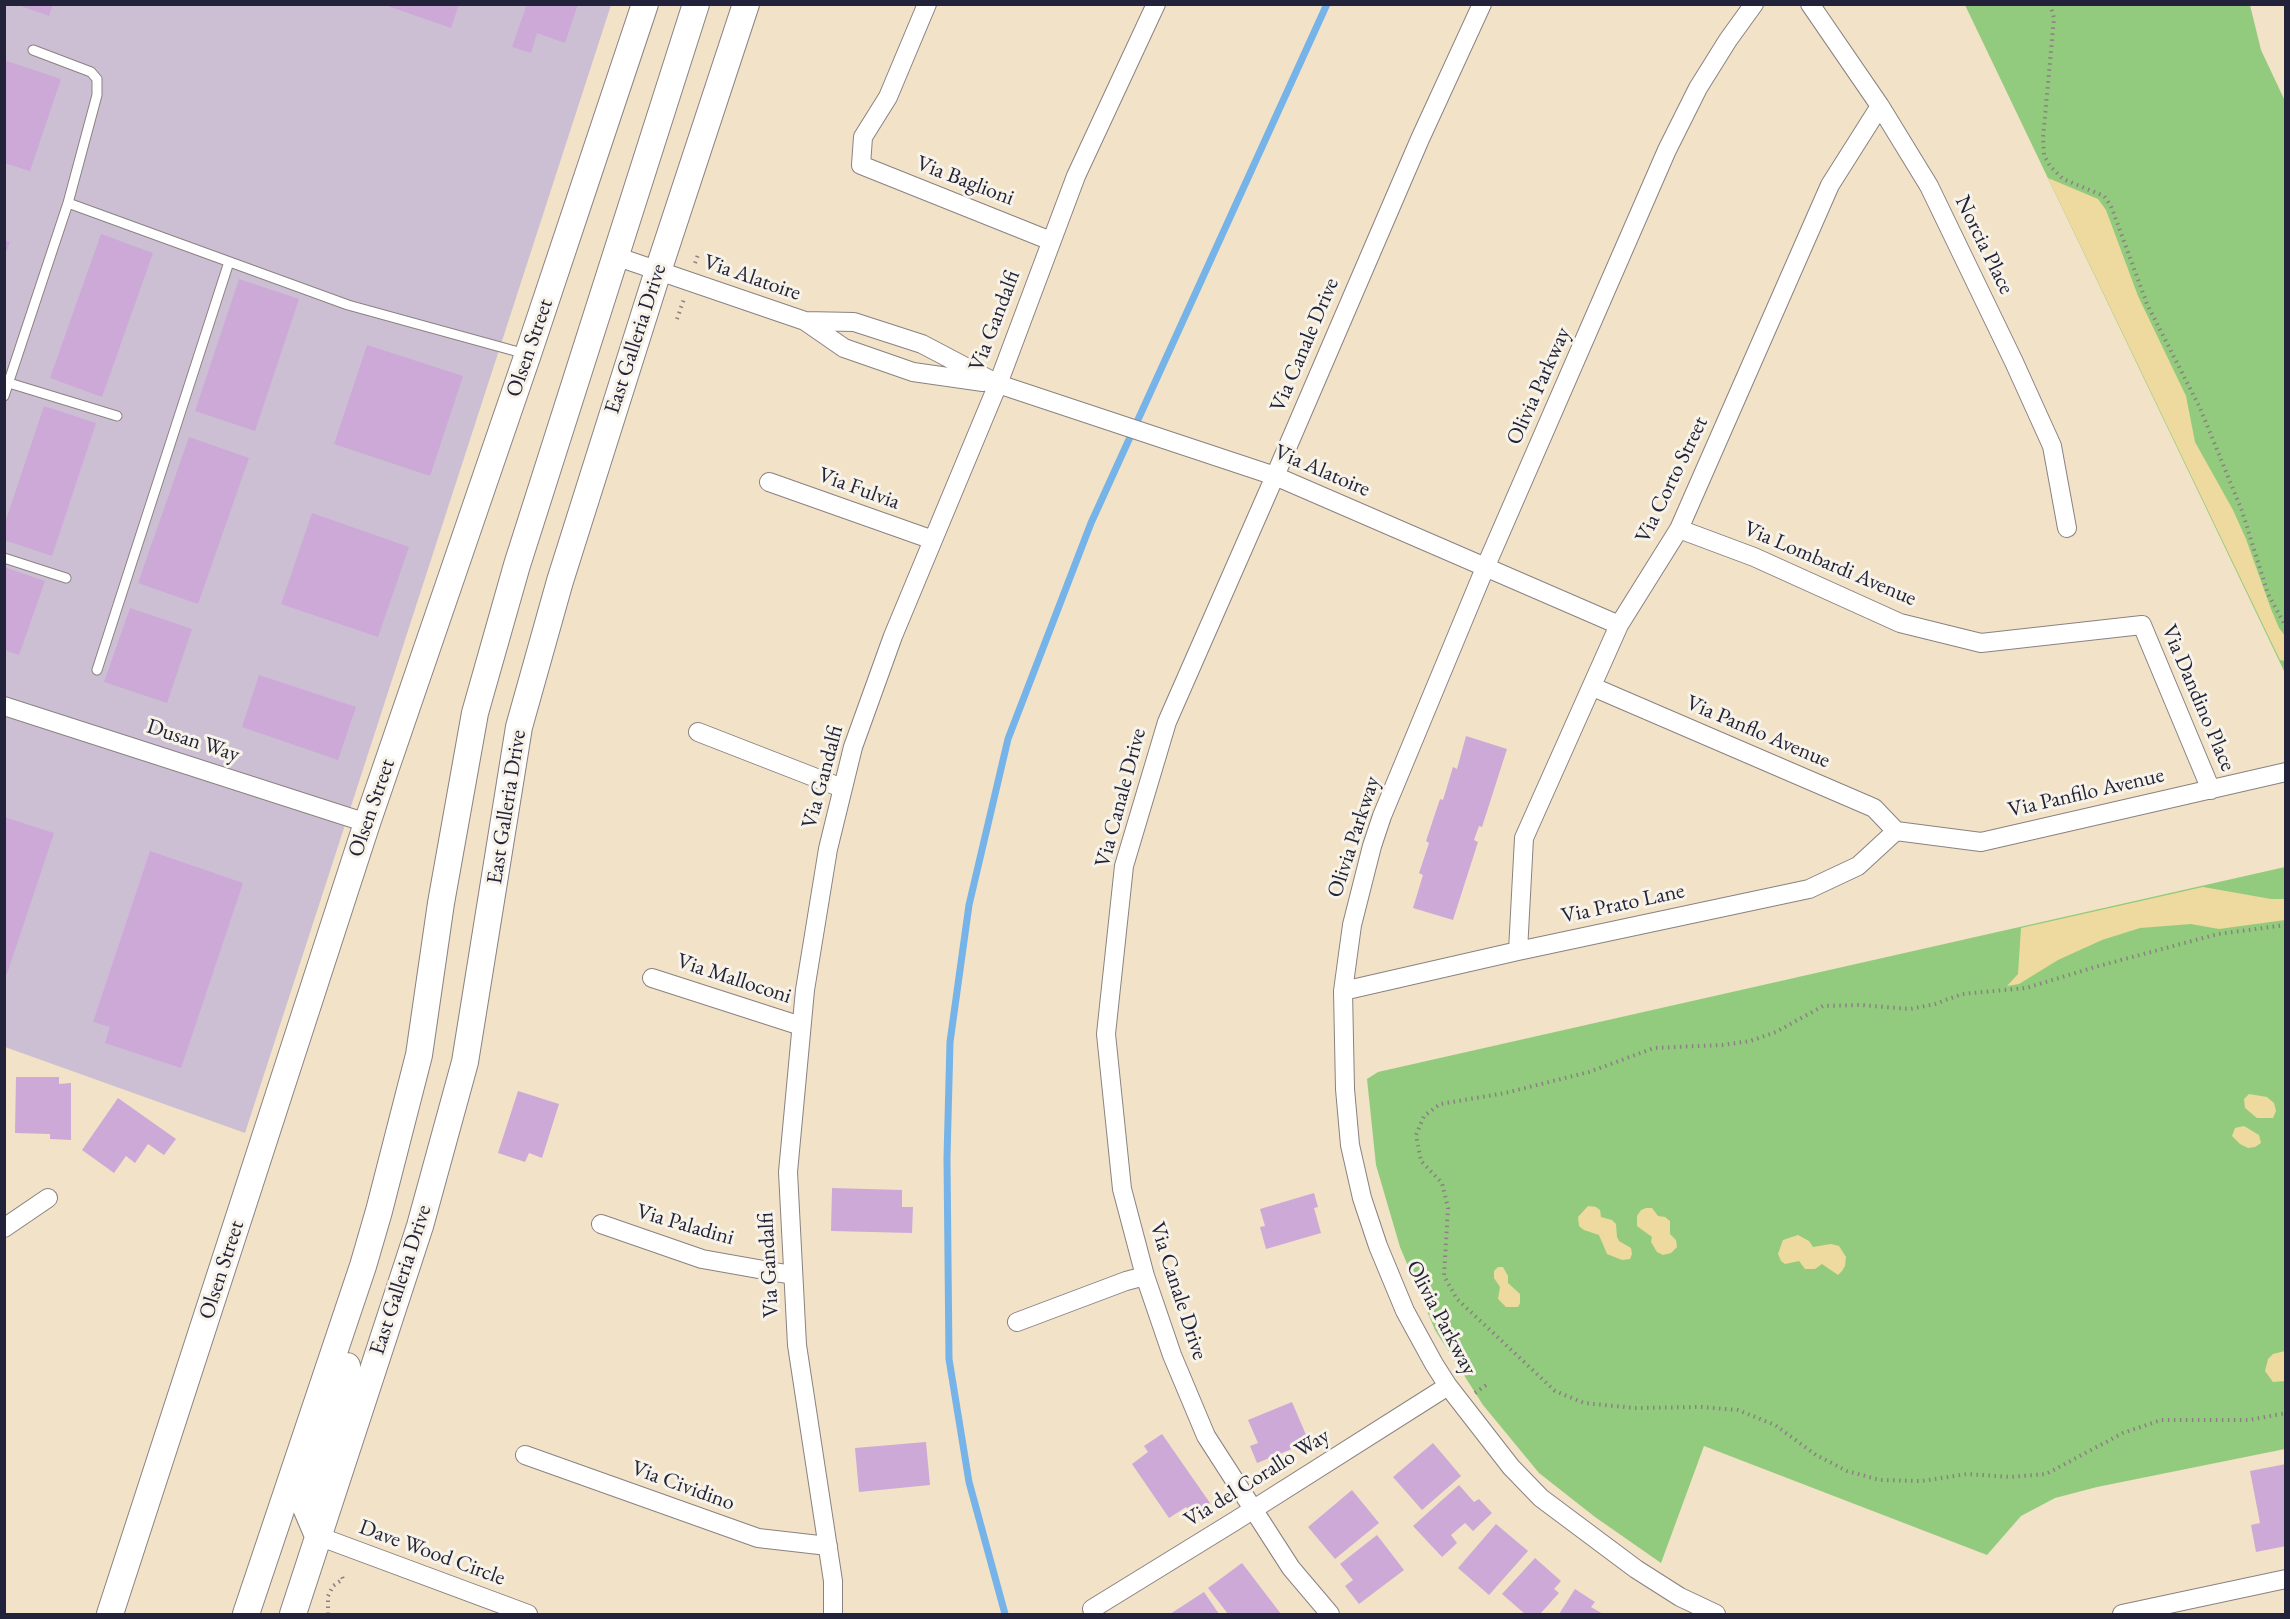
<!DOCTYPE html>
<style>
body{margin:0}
#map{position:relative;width:2290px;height:1619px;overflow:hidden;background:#f2e2c7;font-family:"EB Garamond",serif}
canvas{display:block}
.frame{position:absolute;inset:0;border:6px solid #22223b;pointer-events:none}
</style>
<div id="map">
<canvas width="2290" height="1619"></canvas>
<div class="frame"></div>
</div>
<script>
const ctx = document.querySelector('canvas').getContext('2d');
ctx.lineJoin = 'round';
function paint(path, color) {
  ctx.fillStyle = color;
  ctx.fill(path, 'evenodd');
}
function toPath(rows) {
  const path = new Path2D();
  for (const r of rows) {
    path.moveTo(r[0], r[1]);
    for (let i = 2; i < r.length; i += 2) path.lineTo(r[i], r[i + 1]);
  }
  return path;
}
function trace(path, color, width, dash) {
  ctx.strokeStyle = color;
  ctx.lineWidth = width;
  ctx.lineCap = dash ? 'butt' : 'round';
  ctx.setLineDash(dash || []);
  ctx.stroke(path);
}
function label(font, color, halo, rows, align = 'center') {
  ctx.font = font + ' "EB Garamond",serif';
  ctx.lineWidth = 6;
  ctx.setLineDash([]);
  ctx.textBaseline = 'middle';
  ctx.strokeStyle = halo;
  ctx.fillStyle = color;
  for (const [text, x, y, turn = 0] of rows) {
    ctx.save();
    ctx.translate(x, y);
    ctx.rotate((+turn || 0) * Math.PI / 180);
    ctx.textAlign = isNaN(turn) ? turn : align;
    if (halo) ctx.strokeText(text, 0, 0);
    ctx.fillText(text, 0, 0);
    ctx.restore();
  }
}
paint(toPath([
 [5,5,611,5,245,1133,5,1047]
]), '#ccbfd4');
paint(toPath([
 [1965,5,2250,5,2261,50,2285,101,2285,673],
 [2285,867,2285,1449,2097,1487,2055,1498,2021,1516,1987,1555,1704,1446,1661,1563,1595,1517,1539,1473,1483,1405,1435,1330,1400,1247,1376,1165,1367,1079,1378,1072]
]), '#93cb7e');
paint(toPath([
 [2048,178,2098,199,2106,210,2138,296,2186,396,2195,442,2233,510,2246,539,2271,609,2279,628,2285,636,2285,661,2280,660],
 [2203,887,2271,899,2285,899,2285,920,2219,929,2191,924,2140,928,2102,940,2058,960,2019,984,2007,986,2018,974,2021,928],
 [2249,1094,2267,1097,2274,1103,2276,1111,2273,1118,2257,1118,2245,1108,2244,1099],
 [2244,1126,2259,1135,2261,1143,2255,1147,2248,1148,2240,1144,2232,1136,2235,1128],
 [1588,1206,1596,1207,1600,1210,1601,1217,1612,1220,1616,1224,1617,1237,1619,1241,1631,1248,1632,1254,1630,1259,1622,1260,1607,1254,1599,1235,1584,1230,1579,1226,1578,1217],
 [1646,1208,1652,1208,1658,1216,1665,1217,1670,1221,1670,1234,1676,1240,1677,1247,1671,1253,1663,1255,1657,1252,1651,1242,1652,1237,1637,1226,1637,1216,1641,1210],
 [1798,1235,1809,1241,1813,1247,1831,1244,1839,1246,1846,1257,1845,1266,1842,1271,1838,1275,1822,1264,1815,1269,1805,1269,1799,1261,1785,1264,1781,1261,1778,1254,1783,1240],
 [1498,1267,1503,1267,1508,1276,1508,1283,1520,1294,1520,1303,1518,1307,1506,1307,1498,1299,1500,1287,1494,1278,1494,1271],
 [2285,1351,2285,1381,2273,1382,2265,1371,2268,1359,2273,1354]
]), '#eeda9e');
trace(toPath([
 [1005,1614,969,1482,949,1359,947,1158,950,1042,969,905,1008,739,1091,523,1327,4]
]), '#75b3e8', 7);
paint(toPath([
 [15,4,53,4,49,16],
 [382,4,459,4,451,28],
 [527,4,578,4,565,43,537,33,531,53,512,47],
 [4,60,61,79,30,171,4,163],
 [101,234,153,253,102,397,50,378],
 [4,240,10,242,5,255,4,255],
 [239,279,299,299,255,431,195,411],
 [367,345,463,376,430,476,334,444],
 [44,406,96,423,52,556,4,540,4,526],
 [189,437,249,458,198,604,138,583],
 [312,513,409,547,378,637,281,604],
 [4,567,45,581,19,655,4,650],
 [130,608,192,629,167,703,104,682],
 [259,675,356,707,338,760,242,727],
 [1466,736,1507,749,1482,827,1479,826,1474,840,1478,842,1453,920,1413,908,1423,875,1419,873,1429,843,1426,841,1440,799,1443,800,1453,767,1457,769],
 [4,817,54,833,7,974,4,973],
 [150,851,243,883,181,1068,105,1043,110,1027,93,1022],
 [16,1077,59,1077,59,1084,71,1083,71,1140,50,1139,50,1134,15,1133],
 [518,1091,559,1104,542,1158,529,1153,525,1162,498,1153],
 [118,1098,176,1139,164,1155,148,1144,135,1163,126,1156,114,1173,82,1150],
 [832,1188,902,1190,902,1207,913,1207,912,1233,831,1231],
 [1314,1193,1318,1207,1314,1208,1321,1233,1266,1249,1260,1227,1265,1226,1260,1209],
 [1292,1402,1309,1442,1257,1463,1250,1446,1258,1443,1248,1420],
 [1162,1434,1210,1503,1192,1516,1186,1507,1169,1518,1132,1464,1148,1452,1144,1446],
 [926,1442,930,1485,859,1492,855,1448],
 [1433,1443,1461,1476,1422,1510,1393,1477],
 [2286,1464,2286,1546,2256,1552,2251,1525,2260,1523,2250,1471],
 [1459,1485,1474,1502,1479,1499,1492,1513,1473,1531,1465,1523,1451,1535,1457,1543,1442,1557,1413,1526],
 [1352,1490,1379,1523,1335,1559,1308,1527],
 [1496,1524,1528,1551,1489,1595,1458,1568],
 [1377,1535,1404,1570,1359,1604,1345,1586,1353,1580,1340,1564],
 [1535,1558,1561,1581,1554,1589,1559,1593,1540,1614,1525,1614,1502,1594],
 [1242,1563,1281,1614,1228,1614,1208,1588],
 [1575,1589,1595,1602,1591,1607,1603,1614,1559,1614],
 [1204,1592,1219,1614,1170,1614]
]), '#cda9d7');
const lane = toPath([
 [68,203,348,305,526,354],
 [9,383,117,416],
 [4,396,68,203,97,95,97,79,91,72,33,50],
 [4,558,66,578],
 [97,670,229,262]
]);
const street = toPath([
 [927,4,888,97,863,137,861,165,1051,241],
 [1810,4,1880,106,1929,186,2014,362,2052,446,2067,528],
 [615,256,805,321,844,348,913,372,983,382],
 [805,321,854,322,922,344,998,384,1275,476,1619,625],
 [769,482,933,540],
 [1679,529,1754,557,1900,623,1981,643,2142,625,2211,790],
 [1593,687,1874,808,1896,831],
 [4,706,367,823],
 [698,732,842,788],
 [1896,831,1981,842,2286,772],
 [1518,951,1524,838,1619,625,1679,529,1830,185,1880,106],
 [652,978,801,1026],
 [1343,991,1518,951,1809,889,1858,866,1896,831],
 [601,1224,702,1259,792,1275],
 [4,1228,48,1198],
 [1017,1322,1126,1281,1145,1276],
 [525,1455,758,1538,828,1546],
 [318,1536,528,1614],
 [1092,1609,1235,1521,1448,1386],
 [833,1614,833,1581,797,1345,788,1172,805,990,828,849,853,747,893,636,998,384,1076,176,1156,4],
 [1330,1614,1291,1568,1206,1436,1172,1355,1145,1276,1122,1189,1106,1034,1124,866,1167,722,1275,476,1420,139,1482,4],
 [1716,1614,1680,1597,1636,1569,1541,1498,1511,1467,1448,1386,1434,1364,1405,1311,1378,1246,1362,1198,1350,1145,1345,1089,1343,991,1352,925,1372,846,1382,816,1485,568,1667,150,1698,88,1728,40,1754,4],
 [2122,1614,2286,1579]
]);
const secondary = toPath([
 [318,1536,304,1503,347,1366],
 [110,1614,367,823,528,354,645,4],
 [246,1614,363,1266,379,1211,419,1055,441,903,475,713,517,565,696,4],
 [293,1614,420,1226,465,1062,519,727,560,581,658,271,746,4]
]);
trace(lane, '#8a8281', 11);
trace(street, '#8a8281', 20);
trace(secondary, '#8a8281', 28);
trace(toPath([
 [2050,4,2054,18,2043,138,2044,155,2050,166,2063,179,2104,196,2111,206,2147,304,2200,408,2242,511,2268,594,2286,627],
 [695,263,699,252],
 [677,319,684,299],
 [2286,925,2218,934,2095,967,2026,988,1962,994,1935,1004,1910,1009,1861,1005,1823,1006,1776,1032,1750,1041,1723,1045,1654,1048,1589,1072,1505,1093,1440,1104,1424,1116,1416,1135,1421,1161,1442,1183,1448,1208,1444,1276,1457,1299,1555,1391,1584,1403,1634,1408,1702,1407,1738,1410,1775,1425,1816,1455,1847,1471,1880,1480,1922,1481,1967,1474,2010,1477,2046,1474,2123,1433,2161,1420,2249,1420,2286,1413],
 [1475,1393,1489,1383],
 [328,1614,328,1596,333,1586,343,1579,341,1574]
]), '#8a8281', 4, [1.5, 4.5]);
trace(lane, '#fff', 9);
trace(street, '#fff', 18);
trace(secondary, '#fff', 26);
label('22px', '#22223b', '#f7f3e8', [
 ["Via Baglioni",965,181,21],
 ["Norcia Place",1984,245,64],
 ["Via Alatoire",752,278,19],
 ["Via Gandalfi",995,321,-69],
 ["East Galleria Drive",636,339,-72],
 ["Via Canale Drive",1305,345,-67],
 ["Olsen Street",530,348,-71],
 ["Olivia Parkway",1539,386,-66],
 ["Via Alatoire",1322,471,23],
 ["Via Corto Street",1672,480,-64],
 ["Via Fulvia",859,489,20],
 ["Via Lombardi Avenue",1830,564,23],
 ["Via Dandino Place",2198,698,67],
 ["Via Panflo Avenue",1758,732,23],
 ["Dusan Way",193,741,18],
 ["Via Gandalfi",823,777,-75],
 ["Via Panfilo Avenue",2086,793,-13],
 ["Via Canale Drive",1121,798,-75],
 ["East Galleria Drive",507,807,-81],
 ["Olsen Street",372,808,-71],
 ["Olivia Parkway",1354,837,-72],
 ["Via Prato Lane",1623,904,-12],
 ["Via Malloconi",734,979,18],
 ["Via Paladini",685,1225,16],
 ["Via Gandalfi",769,1265,-93],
 ["Olsen Street",222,1270,-72],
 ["East Galleria Drive",401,1280,-72],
 ["Via Canale Drive",1178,1291,72],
 ["Olivia Parkway",1441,1318,62],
 ["Via del Corallo Way",1257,1478,-32],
 ["Via Cividino",683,1486,20],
 ["Dave Wood Circle",432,1553,20]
]);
</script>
